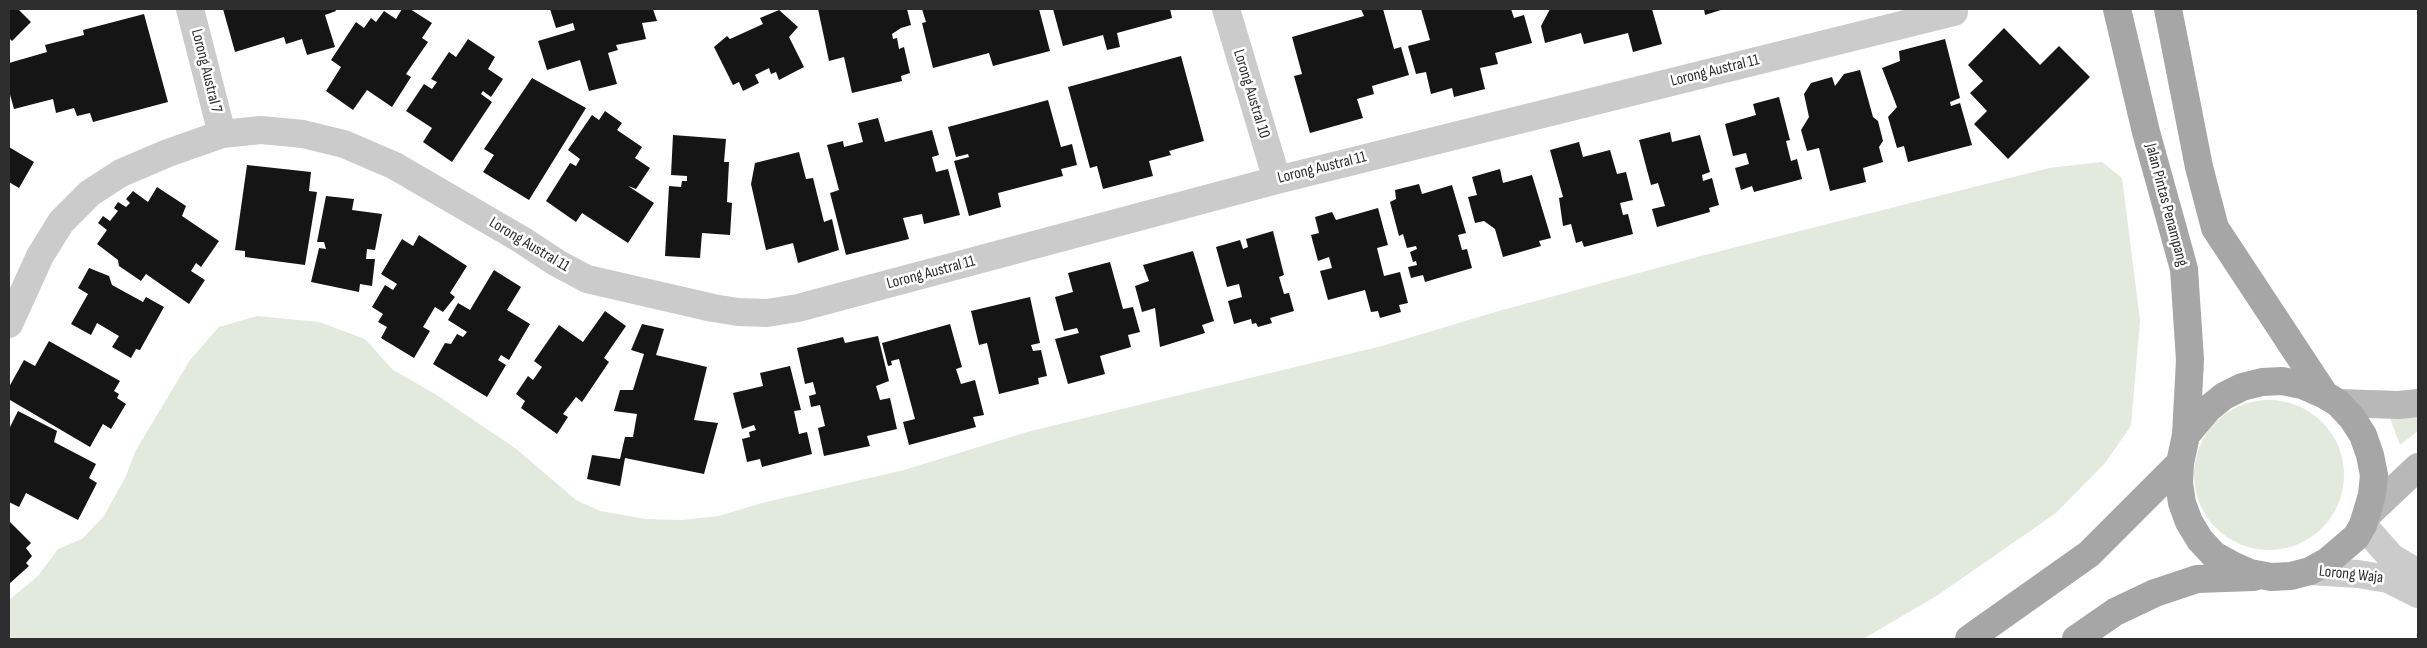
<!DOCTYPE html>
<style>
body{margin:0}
#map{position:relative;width:2427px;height:648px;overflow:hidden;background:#fff;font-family:"Sofia Sans Condensed",sans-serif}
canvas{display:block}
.frame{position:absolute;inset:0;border:10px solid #2e2e2e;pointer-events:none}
</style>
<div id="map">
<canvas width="2427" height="648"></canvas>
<div class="frame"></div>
</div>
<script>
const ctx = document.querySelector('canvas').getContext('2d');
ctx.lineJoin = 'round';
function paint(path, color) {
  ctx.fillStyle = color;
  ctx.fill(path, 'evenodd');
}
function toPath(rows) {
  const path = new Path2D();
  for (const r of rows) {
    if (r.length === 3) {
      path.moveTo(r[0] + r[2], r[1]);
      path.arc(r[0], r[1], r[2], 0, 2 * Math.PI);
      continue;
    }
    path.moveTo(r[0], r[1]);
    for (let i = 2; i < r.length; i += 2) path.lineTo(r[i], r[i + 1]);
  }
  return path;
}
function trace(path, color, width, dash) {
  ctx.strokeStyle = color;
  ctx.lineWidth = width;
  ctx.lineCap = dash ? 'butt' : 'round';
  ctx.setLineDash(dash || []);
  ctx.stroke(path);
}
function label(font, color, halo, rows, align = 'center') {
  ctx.font = font + ' "Sofia Sans Condensed",sans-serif';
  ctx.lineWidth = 5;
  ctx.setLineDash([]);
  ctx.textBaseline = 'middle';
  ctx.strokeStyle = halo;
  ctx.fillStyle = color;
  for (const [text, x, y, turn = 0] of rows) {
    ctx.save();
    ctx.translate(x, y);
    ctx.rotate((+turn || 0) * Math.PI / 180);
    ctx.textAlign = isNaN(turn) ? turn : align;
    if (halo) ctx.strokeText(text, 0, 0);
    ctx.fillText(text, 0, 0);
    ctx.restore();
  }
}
paint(toPath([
 [2102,162,2122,178,2140,320,2131,426,2105,463,2056,513,1938,595,1863,639,9,639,9,600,38,576,58,549,82,539,104,516,125,478,136,450,190,360,219,327,257,316,319,322,365,339,393,370,435,394,515,448,576,500,600,511,646,519,682,520,719,516,762,503,904,470,1027,432,1382,346,1499,311,1705,255,2049,168],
 [2269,475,75],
 [2388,413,2418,413,2418,431,2400,445]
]), '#e2e9dd');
paint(toPath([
 [9,9,18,9,31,22,12,41,9,38],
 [223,9,335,9,336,11,325,15,335,47,307,55,302,39,286,44,284,37,235,52],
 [402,9,410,9,432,23,422,38,428,42,406,74,411,77,392,107,367,90,353,110,326,91,341,67,331,60,356,22,364,28,371,18,376,22,384,11,396,19],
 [550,9,653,9,657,21,642,23,646,39,616,45,618,50,608,53,617,84,589,91,580,60,547,70,538,41,575,30,573,23,556,28],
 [818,9,907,9,911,25,901,28,892,34,893,39,897,38,899,49,904,47,910,73,901,76,902,81,852,93,844,57,829,61],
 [922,9,1039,9,1050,51,993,66,989,53,933,68,922,23,926,22],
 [1053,9,1170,9,1172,18,1117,33,1120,47,1107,50,1103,35,1063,46],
 [1361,9,1383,9,1394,49,1401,47,1409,75,1372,86,1374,94,1357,99,1363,118,1310,133,1294,76,1302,74,1292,37,1364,16],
 [1421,9,1511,9,1514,18,1524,15,1532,43,1495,53,1498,64,1480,68,1485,89,1454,97,1452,88,1431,94,1426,72,1416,74,1408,46,1430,40],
 [1550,9,1652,9,1662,44,1633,52,1628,33,1584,44,1581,33,1545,43,1541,26],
 [1704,9,1724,9,1705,15],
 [779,10,798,27,789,37,804,67,779,80,776,72,771,74,769,68,755,75,759,83,743,91,739,82,733,85,714,47,727,36,730,39,763,24,760,18],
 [144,14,168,102,93,122,90,113,77,116,74,108,56,113,53,99,14,109,9,91,9,63,47,52,45,45,84,35,83,30],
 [2004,28,2040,65,2059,46,2090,77,2008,159,1974,124,1987,111,1970,93,1983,81,1968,65],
 [468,39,495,57,488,69,503,79,491,97,483,91,481,94,492,102,452,162,423,142,432,128,406,111,424,84,432,89,437,82,431,79,449,52,456,57],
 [1945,39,1960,98,1950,102,1951,106,1960,103,1972,145,1908,162,1904,146,1897,148,1888,117,1897,107,1882,68,1900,61,1899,51],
 [1181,56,1204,141,1169,151,1171,155,1149,161,1153,176,1103,189,1097,166,1090,168,1068,87],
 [1860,70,1873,117,1878,121,1883,141,1879,147,1883,162,1863,168,1866,182,1830,191,1819,148,1807,151,1801,130,1809,117,1804,94,1811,83,1832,77,1835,86,1844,74],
 [532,78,586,108,529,200,483,172,494,155,484,149],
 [1779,97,1790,140,1786,141,1791,161,1797,159,1802,179,1754,192,1752,186,1741,190,1735,168,1749,164,1746,153,1733,156,1725,124,1756,115,1753,104],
 [1048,100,1061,147,1072,144,1077,165,1061,169,1063,176,998,193,1001,207,969,216,954,161,969,157,968,154,956,157,948,127],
 [605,111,622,123,617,130,642,147,635,158,650,168,636,189,628,186,654,203,628,243,582,213,576,222,546,201,570,163,576,166,580,159,568,150,592,115,599,120],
 [878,118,885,142,932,130,939,155,932,157,936,172,948,169,960,215,924,224,922,214,903,218,909,239,846,255,830,193,839,190,827,145,843,141,844,147,863,142,858,123],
 [1670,132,1672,142,1700,135,1710,172,1702,175,1703,181,1712,178,1719,205,1709,208,1710,212,1657,227,1652,209,1665,206,1658,183,1651,185,1639,140],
 [673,135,726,139,724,162,729,162,727,202,732,203,730,235,702,233,700,258,665,256,669,186,681,187,682,181,687,181,687,176,671,175],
 [1579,142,1583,157,1610,150,1617,174,1626,172,1633,200,1620,203,1623,215,1628,214,1633,234,1584,247,1582,241,1576,243,1571,224,1563,226,1559,198,1563,197,1550,150],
 [9,147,34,162,19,188,9,182],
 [799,152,806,179,813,178,824,222,832,219,839,250,798,263,793,243,766,250,751,184,755,163],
 [247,165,311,172,309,191,317,192,305,265,245,257,245,251,235,250],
 [1500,169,1503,183,1532,175,1551,238,1539,241,1541,246,1503,257,1495,229,1484,221,1475,223,1468,197,1477,195,1472,177],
 [1419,184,1422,194,1452,185,1466,233,1458,235,1462,250,1467,249,1472,268,1425,282,1423,275,1411,278,1408,267,1417,265,1416,261,1413,262,1410,252,1417,249,1416,246,1407,248,1403,234,1399,236,1390,202,1396,199,1395,190],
 [157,187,186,206,182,216,219,241,201,267,196,263,191,271,205,280,189,304,146,274,141,281,119,266,118,260,97,244,107,230,98,223,103,216,110,221,118,211,114,208,118,202,126,207,130,203,126,199,133,191,148,202],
 [326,196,354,199,352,210,382,214,375,250,367,249,366,259,375,259,372,286,360,284,359,292,311,282,319,248,326,249,324,242,317,242],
 [1378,208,1388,245,1377,248,1384,276,1400,272,1408,303,1399,305,1401,312,1380,318,1378,311,1371,312,1365,290,1328,300,1320,271,1332,268,1329,257,1318,261,1311,235,1319,233,1315,217,1332,212,1336,220],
 [1273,231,1284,275,1279,277,1284,294,1289,293,1294,311,1270,318,1272,323,1258,327,1256,323,1252,324,1251,319,1234,324,1228,301,1242,297,1239,284,1227,287,1216,247,1240,240,1243,249,1248,247,1246,239],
 [419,235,467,266,450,293,455,297,443,312,435,307,423,327,430,331,414,358,381,338,387,327,378,322,383,314,372,307,385,285,393,290,397,284,381,274,402,239,413,246],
 [1193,251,1214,321,1202,325,1205,333,1160,347,1155,308,1142,312,1135,286,1149,281,1143,265],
 [1110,262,1123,309,1133,307,1140,332,1128,335,1131,347,1100,356,1105,374,1068,384,1055,339,1079,333,1077,328,1064,331,1055,297,1073,292,1068,273],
 [89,268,109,276,112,285,143,302,146,297,164,307,140,350,136,349,131,358,112,347,119,336,97,323,91,335,71,324,88,294,78,288],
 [494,270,521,287,507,310,530,324,509,360,501,355,498,360,506,365,487,397,433,364,445,343,451,344,457,334,463,337,467,332,448,320,458,303,470,310],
 [1030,297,1040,343,1031,345,1033,351,1041,350,1047,376,1038,378,1039,384,999,394,987,343,979,345,971,311],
 [605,311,626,326,604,358,609,362,582,402,576,397,563,414,568,417,557,434,521,408,525,401,516,394,528,376,533,380,542,367,534,361,559,325,583,342],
 [642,324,664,329,656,355,707,367,694,420,718,423,704,474,625,458,620,486,587,479,592,455,620,459,625,437,633,437,637,414,614,411,620,390,633,390,644,354,631,350],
 [950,324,962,367,956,369,961,384,975,380,984,415,973,417,976,427,909,445,903,422,915,419,899,359,891,361,892,365,888,366,882,343],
 [878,336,889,381,876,386,880,400,890,398,897,429,867,436,870,446,824,456,818,428,825,426,820,405,811,407,809,396,816,394,813,382,805,384,797,348,843,337,845,343],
 [49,341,120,381,114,391,119,394,117,398,126,404,111,429,103,424,90,447,10,400,9,402,9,387,24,360,35,366],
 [790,366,801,410,794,411,799,434,807,432,812,454,762,467,760,459,747,462,742,439,750,437,749,432,756,430,754,425,742,429,733,393,763,386,760,373],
 [18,411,57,431,54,442,96,464,89,478,97,483,78,520,26,493,19,507,9,502,9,429],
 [9,521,31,543,26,548,32,556,26,563,29,566,9,584]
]), '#151515');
trace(toPath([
 [190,9,222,134],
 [1226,9,1277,180],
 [9,324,40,256,61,222,90,193,121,173,168,153,222,134,261,130,303,134,344,144,395,166,522,240,557,263,587,279,713,308,738,312,767,313,798,308,1277,180,1954,12],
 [2363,525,2391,557,2418,573],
 [2310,571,2358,574,2388,579,2418,594]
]), '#cbcbcb', 28);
trace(toPath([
 [2338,403,2399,405,2418,403],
 [2367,515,2418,467]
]), '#b8b8b8', 28);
trace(toPath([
 [2117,9,2146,132,2184,269,2190,360,2186,435],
 [2168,9,2199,167,2215,228,2325,395,2338,403,2352,418,2363,435,2370,455,2374,475,2372,495,2363,525,2356,537,2328,561,2310,571,2291,576,2271,577,2250,573,2232,565,2214,555,2200,540,2189,522,2182,503,2179,483,2180,463,2186,435,2208,409,2224,396,2242,387,2262,382,2282,381,2302,385,2325,395],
 [1969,639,2089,554,2180,463],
 [2076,639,2115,612,2155,593,2197,579,2254,577]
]), '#a6a6a6', 28);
label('16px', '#2e2e2e', '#fff', [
 ["Lorong Austral 7",206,71,76],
 ["Lorong Austral 11",1715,71,-14],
 ["Lorong Austral 10",1251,94,73],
 ["Lorong Austral 11",1322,168,-14],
 ["Jalan Pintas Penampang",2166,205,75],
 ["Lorong Austral 11",529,245,31],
 ["Lorong Austral 11",931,273,-15],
 ["Lorong Waja",2351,575,6]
]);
</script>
